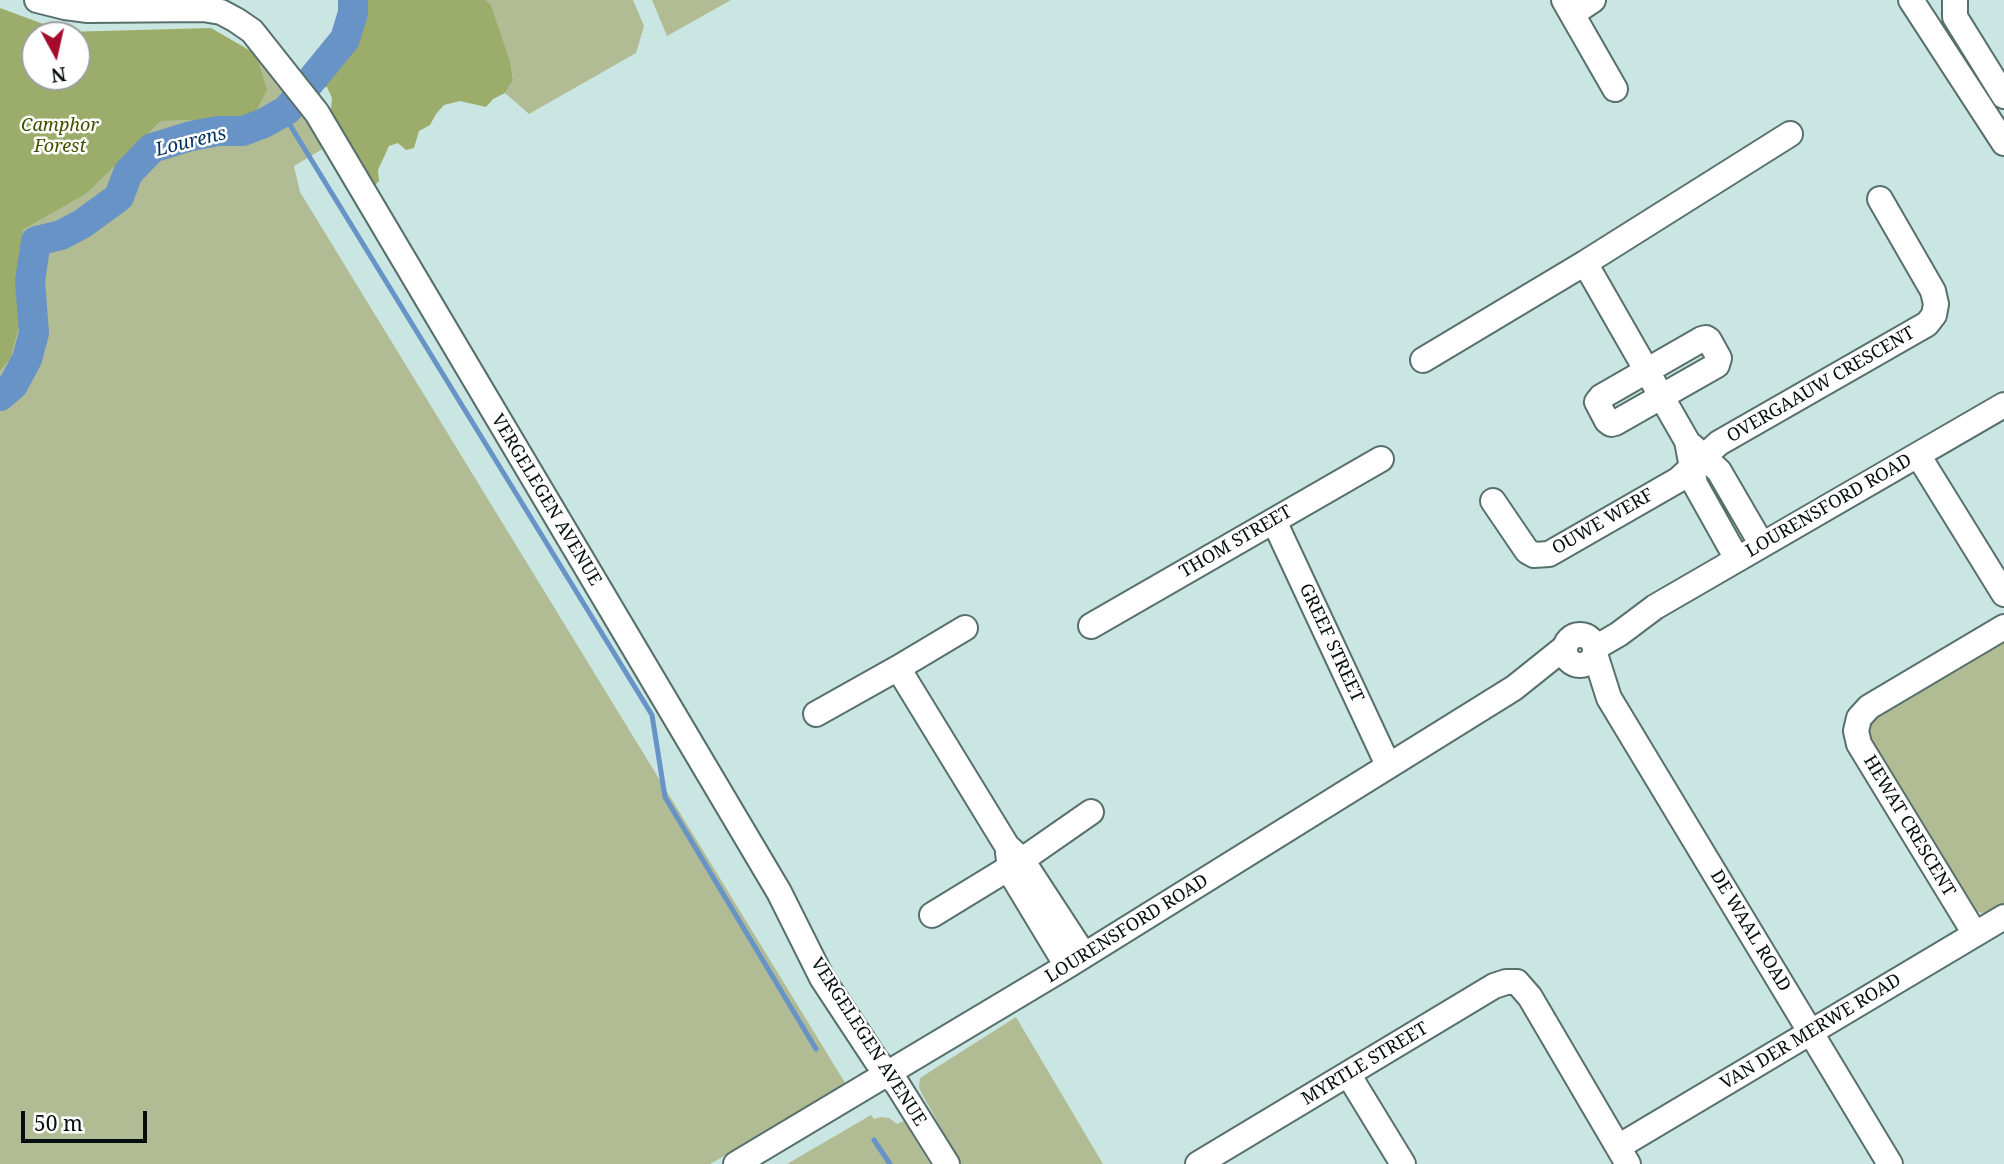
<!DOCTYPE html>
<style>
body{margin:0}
#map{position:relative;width:2004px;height:1164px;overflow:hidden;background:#cae6e2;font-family:"Noto Serif",serif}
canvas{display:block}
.north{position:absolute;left:21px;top:21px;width:70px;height:70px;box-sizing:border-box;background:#fff;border:2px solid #9b9f9f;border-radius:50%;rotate:172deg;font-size:19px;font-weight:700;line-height:28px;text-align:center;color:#060f0e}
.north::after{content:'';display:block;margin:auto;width:24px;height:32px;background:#a50b2a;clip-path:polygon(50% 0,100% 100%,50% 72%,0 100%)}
.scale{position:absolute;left:21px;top:1111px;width:126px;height:32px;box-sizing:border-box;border:4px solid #060f0e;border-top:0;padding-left:9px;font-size:21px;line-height:24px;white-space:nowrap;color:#060f0e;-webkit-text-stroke:5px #fff;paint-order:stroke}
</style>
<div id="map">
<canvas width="2004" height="1164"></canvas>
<div class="north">N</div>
<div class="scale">50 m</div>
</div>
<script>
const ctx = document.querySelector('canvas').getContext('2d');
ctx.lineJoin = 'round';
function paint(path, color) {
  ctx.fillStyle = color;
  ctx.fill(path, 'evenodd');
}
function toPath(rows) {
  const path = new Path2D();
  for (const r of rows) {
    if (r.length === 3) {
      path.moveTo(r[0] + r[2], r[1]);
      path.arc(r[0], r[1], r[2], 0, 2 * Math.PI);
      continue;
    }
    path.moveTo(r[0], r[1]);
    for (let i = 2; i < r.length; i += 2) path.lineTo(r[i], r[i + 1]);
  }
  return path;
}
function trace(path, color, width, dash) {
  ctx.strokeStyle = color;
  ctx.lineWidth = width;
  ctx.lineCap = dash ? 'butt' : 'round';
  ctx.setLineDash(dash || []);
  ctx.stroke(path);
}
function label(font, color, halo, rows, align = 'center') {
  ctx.font = font + ' "Noto Serif",serif';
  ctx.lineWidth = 5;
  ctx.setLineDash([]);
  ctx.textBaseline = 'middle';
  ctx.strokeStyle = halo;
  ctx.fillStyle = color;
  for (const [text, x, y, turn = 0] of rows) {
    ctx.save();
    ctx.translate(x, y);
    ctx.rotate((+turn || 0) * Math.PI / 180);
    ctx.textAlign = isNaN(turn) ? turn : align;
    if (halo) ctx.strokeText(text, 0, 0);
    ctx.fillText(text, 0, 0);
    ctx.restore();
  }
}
paint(toPath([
 [486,0,633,0,644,26,636,53,529,114,505,93,513,80,510,61,491,5],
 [652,0,731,0,667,36],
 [256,54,310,118,326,147,294,166,300,192,847,1086,710,1164,0,1164,0,371,11,358,20,323,23,230,86,194,161,121,252,119],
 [2004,638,2004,905,1994,911,1982,913,1975,911,1869,744,1867,724,1871,719],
 [1016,1017,1103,1164,961,1164,921,1092,919,1087,920,1078],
 [871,1115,874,1119,881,1117,889,1118,897,1124,904,1121,930,1164,787,1164]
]), '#b1bc94');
paint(toPath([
 [360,0,486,0,491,5,510,61,513,80,505,93,493,99,486,107,460,101,444,105,436,114,430,125,419,131,414,148,406,150,398,143,389,146,378,170,379,181,375,185,368,186,330,119,332,98,327,87,313,90,314,80,348,44,358,19],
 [0,8,65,32,211,28,256,54,267,90,252,119,161,121,86,194,23,230,20,323,11,358,0,371],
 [35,35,77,35,77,77,35,77]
]), '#9cac6a');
trace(toPath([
 [282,112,652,715,665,797,816,1049],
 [874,1140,890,1164]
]), '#6893c6', 5);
trace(toPath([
 [0,396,13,385,27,359,34,333,30,281,36,241,61,235,82,224,119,197,128,173,152,148,191,136,218,131,243,131,264,123,287,110,345,39,353,13,353,0]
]), '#6893c6', 30);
const minor = toPath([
 [37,0,65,7,88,10,203,9,221,12,236,20,252,31,317,113,779,892,822,978,876,1060,897,1084,947,1164],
 [1564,0,1615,89],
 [1911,0,2004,143],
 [1955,0,1955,17,2004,96],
 [1572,14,1593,0],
 [1585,263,1687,441,1695,484,1737,559],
 [1702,339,1706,338,1709,340,1719,358,1717,365,1615,423,1611,424,1607,421,1597,402,1601,397,1702,339],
 [1423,360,1585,263,1790,134],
 [1692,446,1719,471,1762,545],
 [1918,455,2004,594],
 [1493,501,1527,551,1534,555,1549,554,1678,480,1719,443,1927,324,1934,315,1936,304,1933,291,1880,199],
 [1274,521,1388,765],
 [1091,626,1381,459],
 [1580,650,15],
 [1595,648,1619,634,1655,607,2004,405],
 [1595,654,1609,698,1890,1164],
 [898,668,1007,846,1022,860,1084,955],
 [816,714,898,668,965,628],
 [1008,853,1010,867,1015,880,1067,966],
 [932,915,1022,860,1091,812],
 [1975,934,1859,744,1856,731,1859,718,1869,707,2004,627],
 [1348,1074,1403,1164],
 [1618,1147,2004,917],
 [736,1164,1067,966,1514,688,1564,648],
 [1198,1164,1494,986,1506,982,1517,982,1530,997,1628,1164]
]);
trace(minor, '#58706d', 28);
trace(minor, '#fff', 24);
label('italic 18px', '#425000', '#fff', [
 ["Camphor",60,126],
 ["Forest",60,147]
]);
label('18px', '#060f0e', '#fff', [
 ["OVERGAAUW CRESCENT",1821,385,-30],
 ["VERGELEGEN AVENUE",546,500,59],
 ["LOURENSFORD ROAD",1829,506,-30],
 ["OUWE WERF",1603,522,-30],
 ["THOM STREET",1236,542,-30],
 ["GREEF STREET",1331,643,65],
 ["HEWAT CRESCENT",1909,826,59],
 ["LOURENSFORD ROAD",1127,929,-32],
 ["DE WAAL ROAD",1750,931,59],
 ["VAN DER MERWE ROAD",1811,1032,-31],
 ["VERGELEGEN AVENUE",868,1042,57],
 ["MYRTLE STREET",1365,1064,-31]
]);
label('italic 19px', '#01305f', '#fff', [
 ["Lourens",191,142,-14]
]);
</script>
